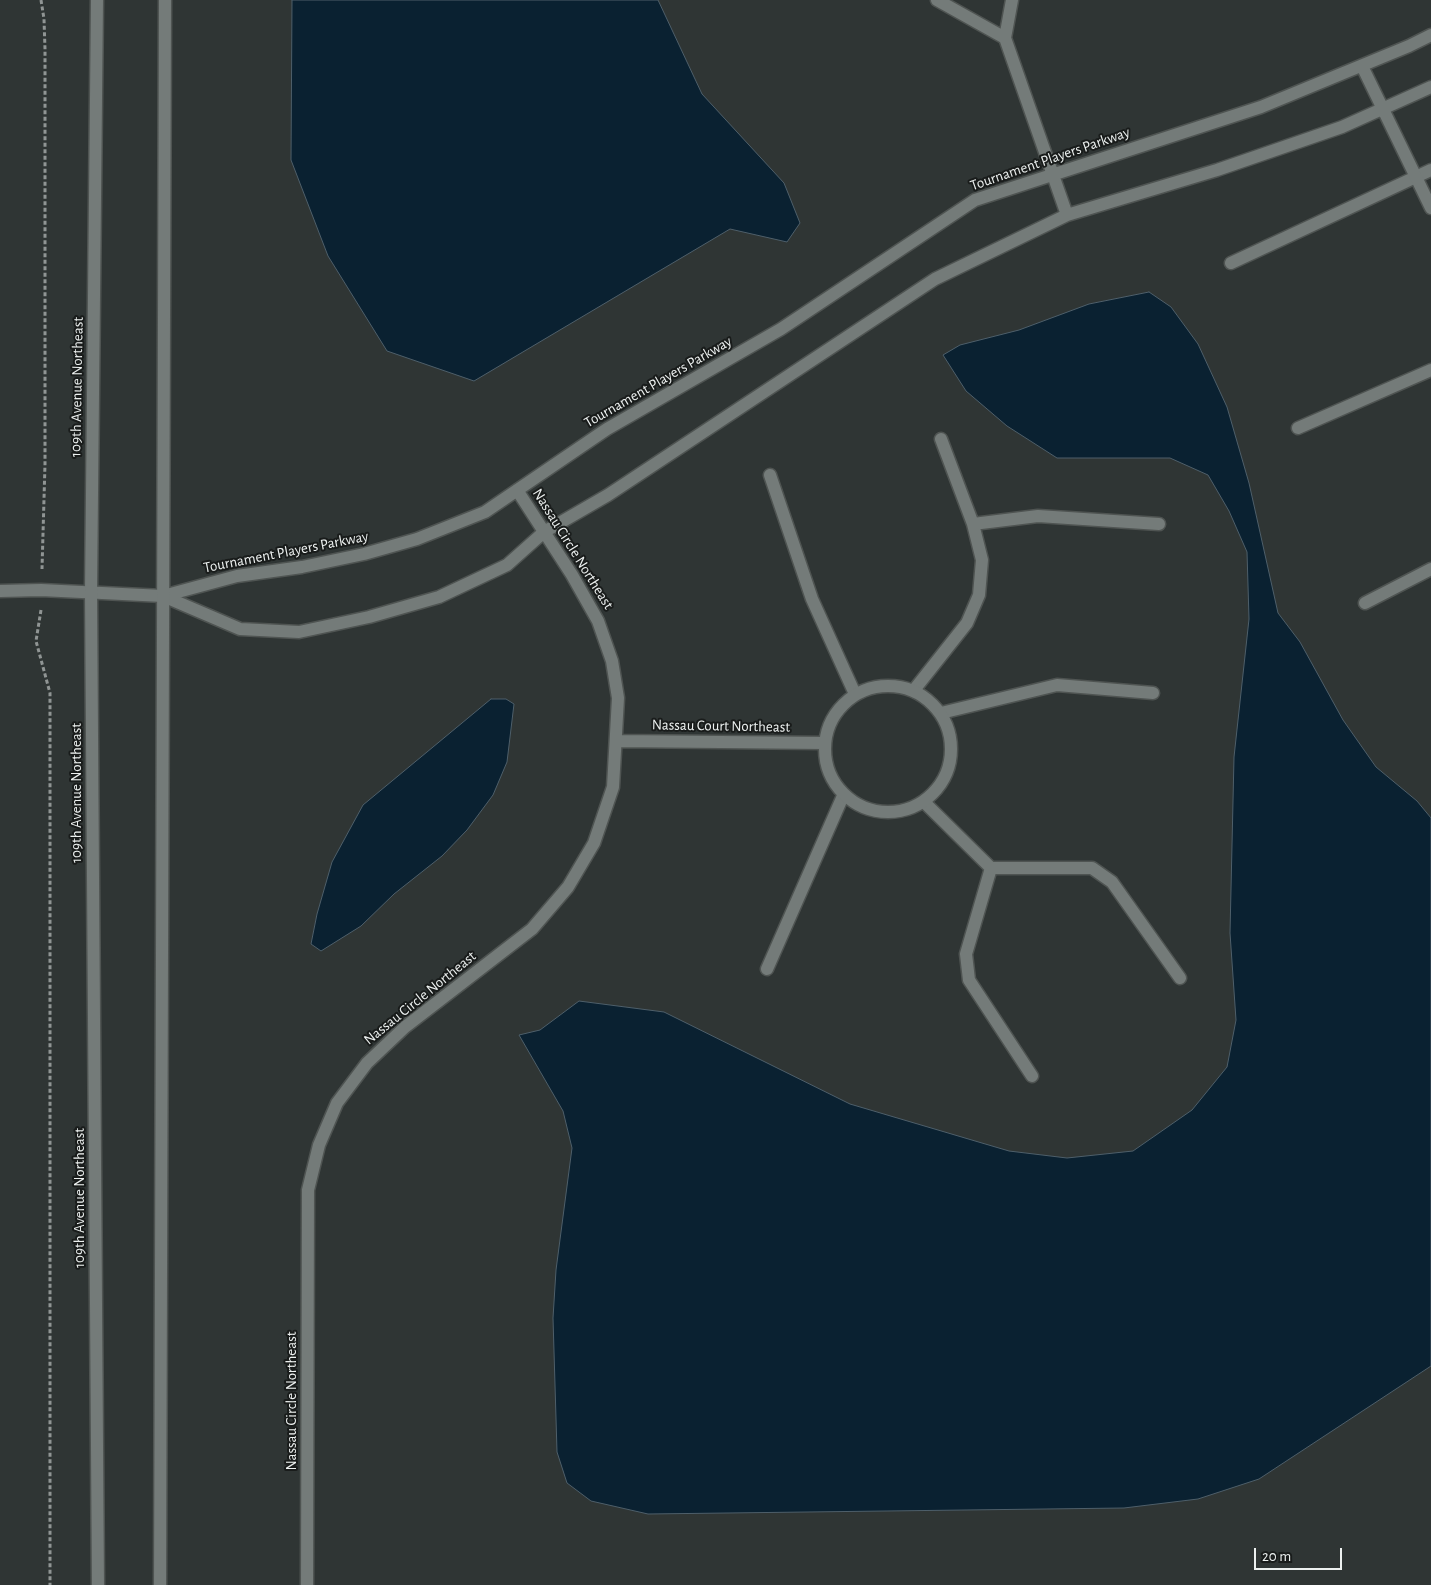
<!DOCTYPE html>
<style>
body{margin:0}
#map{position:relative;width:1431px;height:1585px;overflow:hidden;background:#2f3534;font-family:"Alegreya Sans",sans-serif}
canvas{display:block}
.scale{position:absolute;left:1254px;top:1548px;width:88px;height:22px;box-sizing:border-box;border:2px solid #edf1f0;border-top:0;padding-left:6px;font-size:15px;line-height:18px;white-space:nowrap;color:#edf1f0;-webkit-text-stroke:4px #191c1b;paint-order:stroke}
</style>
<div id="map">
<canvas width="1431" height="1585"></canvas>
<div class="scale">20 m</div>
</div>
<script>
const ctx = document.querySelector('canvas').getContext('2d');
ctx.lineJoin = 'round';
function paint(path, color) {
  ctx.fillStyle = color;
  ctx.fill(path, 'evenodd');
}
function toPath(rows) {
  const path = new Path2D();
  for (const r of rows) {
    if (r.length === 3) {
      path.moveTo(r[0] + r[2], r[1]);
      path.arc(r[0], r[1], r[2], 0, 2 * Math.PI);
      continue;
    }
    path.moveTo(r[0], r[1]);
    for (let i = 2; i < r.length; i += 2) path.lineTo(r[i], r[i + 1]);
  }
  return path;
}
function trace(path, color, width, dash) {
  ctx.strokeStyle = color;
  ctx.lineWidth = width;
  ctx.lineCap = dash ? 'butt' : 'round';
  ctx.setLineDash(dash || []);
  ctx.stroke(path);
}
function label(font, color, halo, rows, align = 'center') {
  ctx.font = font + ' "Alegreya Sans",sans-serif';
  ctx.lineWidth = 4;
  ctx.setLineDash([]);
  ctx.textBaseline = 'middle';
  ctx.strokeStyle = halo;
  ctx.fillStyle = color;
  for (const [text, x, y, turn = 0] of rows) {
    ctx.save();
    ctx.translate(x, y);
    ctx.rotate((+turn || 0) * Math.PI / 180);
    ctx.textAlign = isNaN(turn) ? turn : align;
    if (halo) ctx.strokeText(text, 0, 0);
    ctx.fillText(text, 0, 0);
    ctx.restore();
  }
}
const water = toPath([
 [292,0,658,0,702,94,784,183,800,223,787,242,730,229,474,381,387,351,328,256,291,160,292,0],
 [1149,292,1171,307,1198,344,1227,407,1249,483,1278,613,1300,642,1343,720,1376,767,1417,801,1431,818,1431,1366,1259,1479,1198,1499,1124,1508,648,1514,591,1501,567,1483,557,1452,553,1318,556,1270,572,1148,563,1111,519,1035,540,1030,579,1001,664,1012,850,1104,1009,1151,1067,1158,1133,1151,1192,1110,1227,1067,1236,1020,1230,933,1234,757,1249,619,1247,552,1229,511,1208,475,1170,458,1057,458,1007,426,966,391,943,355,960,345,1019,330,1089,304,1149,292],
 [491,699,506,699,514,704,507,762,493,795,467,830,442,856,394,894,361,926,321,951,311,944,317,914,332,862,363,805,491,699]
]);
paint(water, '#0a2131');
trace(water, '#4e5f6a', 1);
const lane = toPath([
 [1231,263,1431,170],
 [1298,428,1431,370],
 [770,475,812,599,855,694],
 [973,524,1038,516,1159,524],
 [1365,603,1431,569],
 [914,690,967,623,979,595,982,560,973,524,941,439],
 [941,713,1057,685,1153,693],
 [925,803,991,868,1092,868,1112,882,1180,978],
 [991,868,966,954,969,980,1032,1076],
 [767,969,843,796]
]);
const street = toPath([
 [937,0,1005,38,1012,0],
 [1005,38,1067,215],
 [1362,66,1431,208],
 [0,591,41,590,163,596,237,576,302,567,364,554,417,539,485,512,607,429,781,329,975,200,1261,107,1409,46,1431,35],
 [163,596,240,629,299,632,369,617,439,597,507,565,544,532,608,495,935,279,1067,215,1217,170,1342,127,1431,87],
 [888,749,63],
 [617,741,824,743],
 [307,1585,308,1190,319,1145,337,1103,367,1063,405,1027,532,929,568,887,594,843,613,787,618,698,612,661,598,621,572,575,517,490]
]);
const secondary = toPath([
 [97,0,91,592,98,1585],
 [160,1585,165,0]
]);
trace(lane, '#4f5452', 15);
trace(street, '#4f5452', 15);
trace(secondary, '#4f5452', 15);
trace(toPath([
 [41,0,44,19,45,49,45,464,42,569],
 [41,610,36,641,50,693,50,1585]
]), '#909594', 3, [4, 2.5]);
trace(lane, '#747b79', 12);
trace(street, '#747b79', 12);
trace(secondary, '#747b79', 12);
label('15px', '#edf1f0', '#191c1b', [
 ["Tournament Players Parkway",1050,159,-19],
 ["Tournament Players Parkway",658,382,-30],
 ["109th Avenue Northeast",77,387,-89],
 ["Nassau Circle Northeast",573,549,58],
 ["Tournament Players Parkway",286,552,-11],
 ["Nassau Court Northeast",721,726,1],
 ["109th Avenue Northeast",76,793,-90],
 ["Nassau Circle Northeast",420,998,-39],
 ["109th Avenue Northeast",79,1198,-90],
 ["Nassau Circle Northeast",291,1401,-90]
]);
</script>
